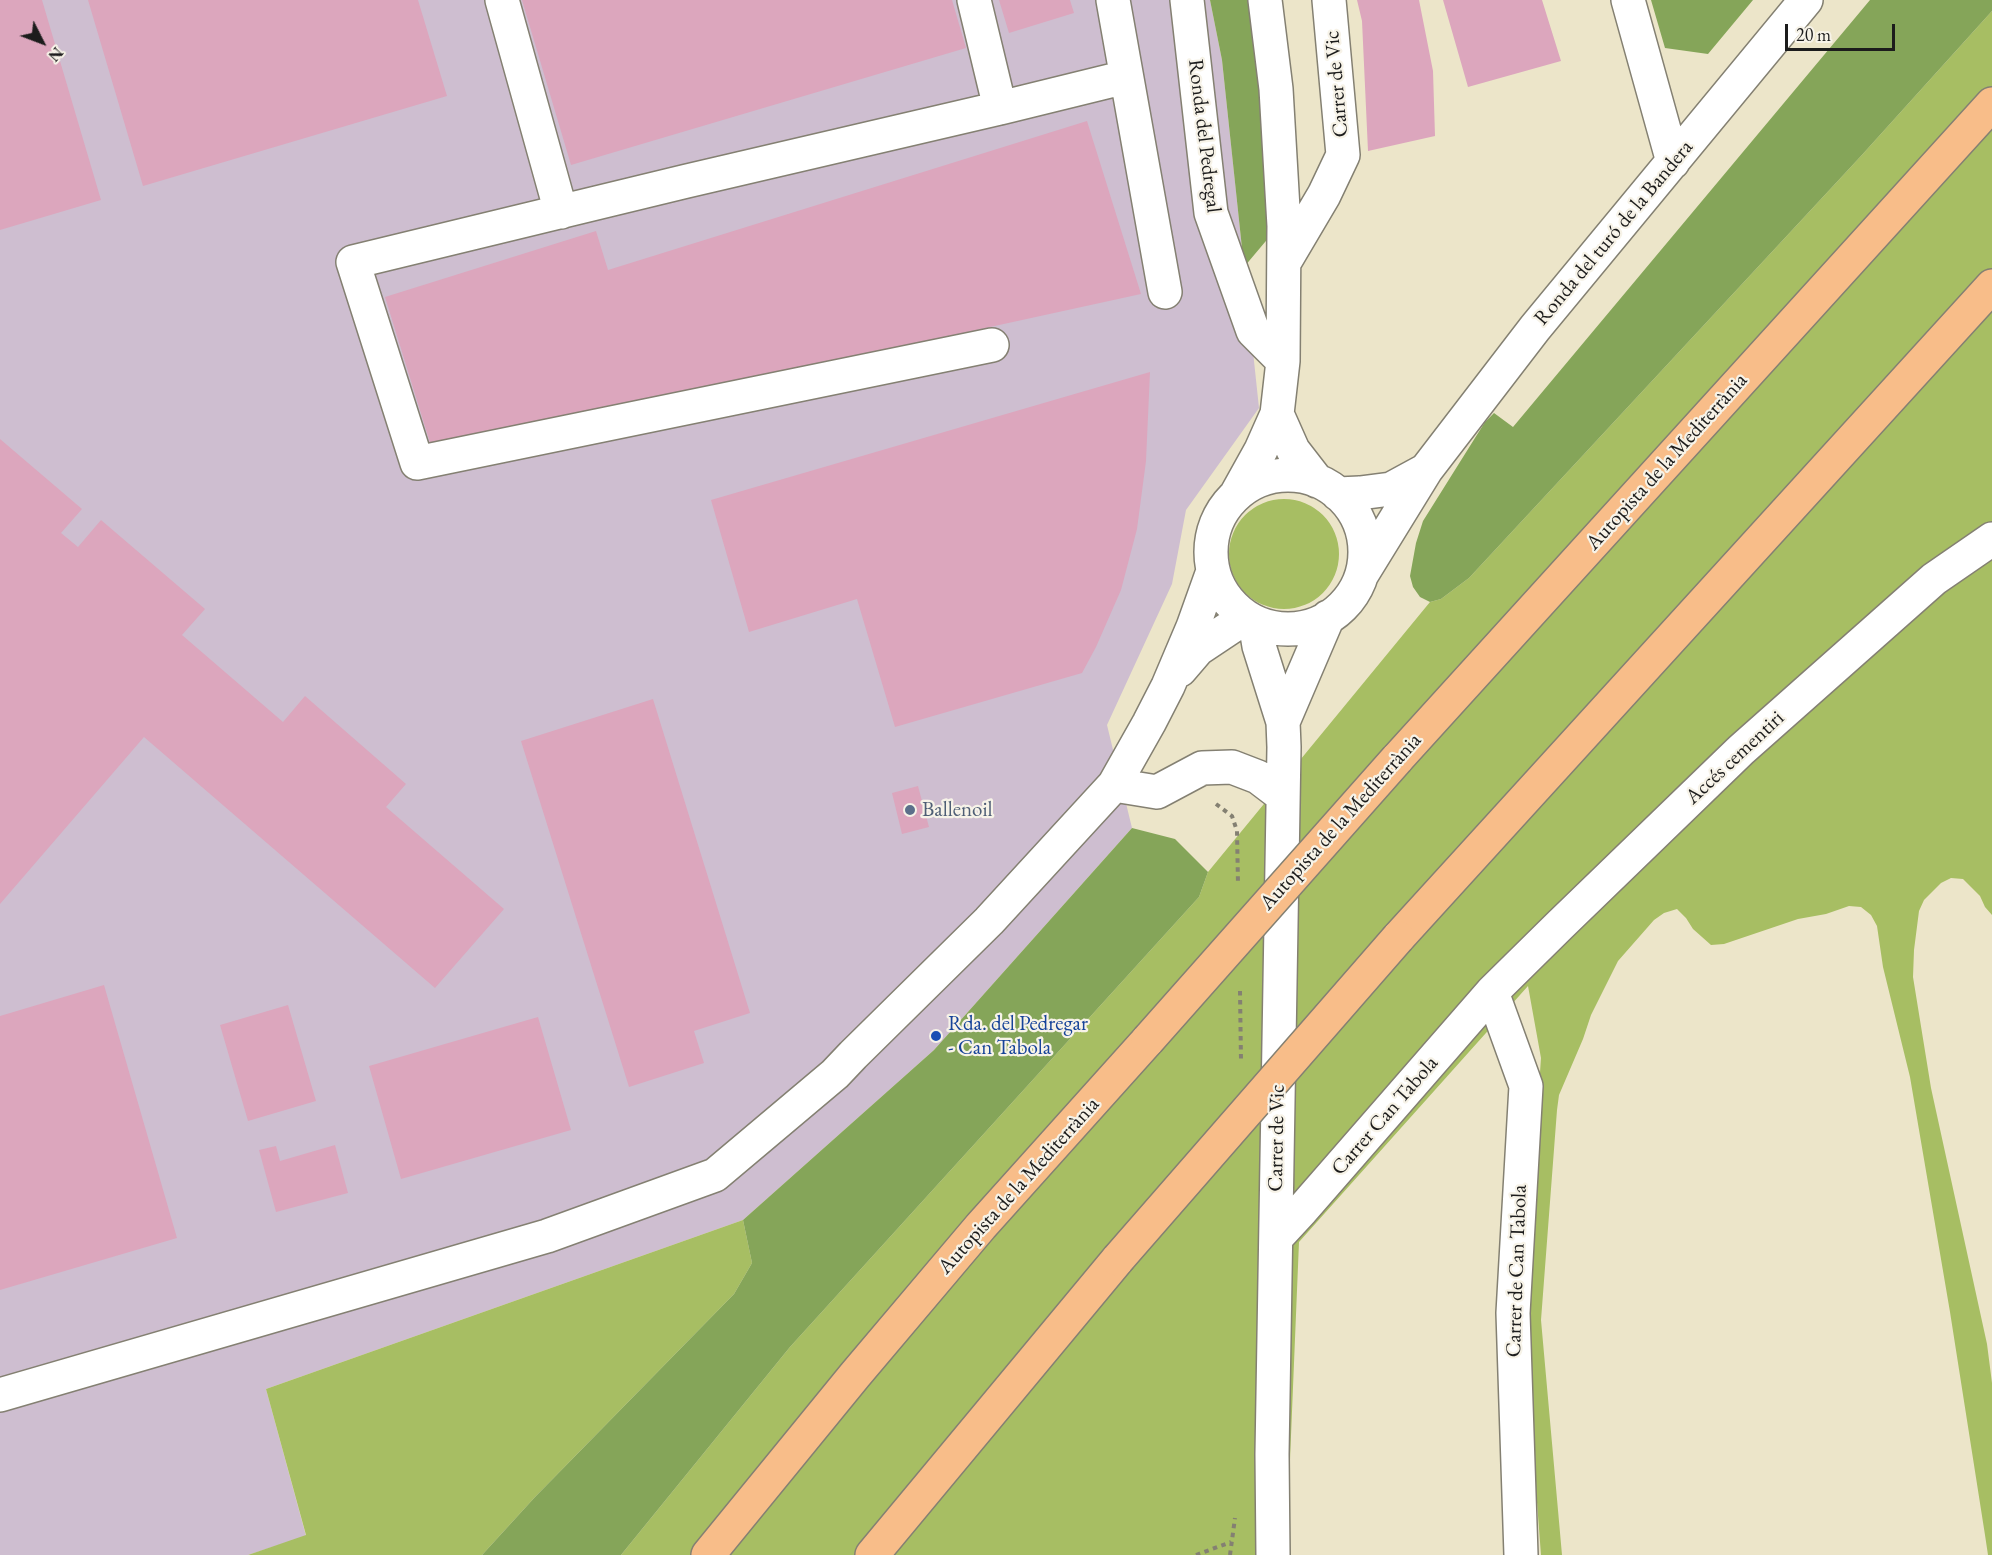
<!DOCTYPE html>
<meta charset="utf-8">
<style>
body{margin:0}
#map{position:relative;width:1992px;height:1555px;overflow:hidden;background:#ece5c9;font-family:"EB Garamond",serif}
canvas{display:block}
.north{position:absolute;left:12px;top:12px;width:60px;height:60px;-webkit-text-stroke:4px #f7f3e8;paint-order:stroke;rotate:132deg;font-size:16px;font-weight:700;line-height:24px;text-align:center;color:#1c1c1c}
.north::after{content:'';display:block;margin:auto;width:21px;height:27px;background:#1c1c1c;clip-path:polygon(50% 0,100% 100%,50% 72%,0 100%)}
.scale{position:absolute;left:1785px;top:24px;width:110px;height:27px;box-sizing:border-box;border:3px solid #1c1c1c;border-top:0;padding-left:8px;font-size:18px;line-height:21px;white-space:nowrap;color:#1c1c1c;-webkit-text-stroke:4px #f7f3e8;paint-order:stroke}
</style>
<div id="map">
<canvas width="1992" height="1555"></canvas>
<div class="north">N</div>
<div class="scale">20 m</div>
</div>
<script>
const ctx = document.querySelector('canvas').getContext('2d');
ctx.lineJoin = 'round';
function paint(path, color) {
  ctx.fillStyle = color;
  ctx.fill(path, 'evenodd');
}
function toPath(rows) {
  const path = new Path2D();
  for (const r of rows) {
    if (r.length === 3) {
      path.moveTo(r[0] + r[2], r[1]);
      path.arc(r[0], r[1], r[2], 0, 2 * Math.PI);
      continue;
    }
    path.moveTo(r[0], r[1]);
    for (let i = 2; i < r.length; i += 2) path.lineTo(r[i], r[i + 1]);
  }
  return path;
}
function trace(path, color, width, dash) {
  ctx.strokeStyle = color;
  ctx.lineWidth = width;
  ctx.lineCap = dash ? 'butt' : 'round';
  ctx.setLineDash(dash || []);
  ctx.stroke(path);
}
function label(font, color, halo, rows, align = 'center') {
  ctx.font = font + ' "EB Garamond",serif';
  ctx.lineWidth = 4.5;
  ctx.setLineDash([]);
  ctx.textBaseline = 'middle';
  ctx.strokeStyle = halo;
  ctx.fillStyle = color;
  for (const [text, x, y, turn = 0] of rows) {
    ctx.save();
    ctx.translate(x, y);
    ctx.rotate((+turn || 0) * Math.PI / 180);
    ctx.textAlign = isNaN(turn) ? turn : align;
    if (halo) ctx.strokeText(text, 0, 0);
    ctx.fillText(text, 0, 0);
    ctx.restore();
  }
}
paint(toPath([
 [0,0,1210,0,1222,60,1259,408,1186,510,1172,584,1107,725,1132,828,934,1050,743,1220,266,1389,306,1536,248,1555,0,1555]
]), '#cebed0');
paint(toPath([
 [1992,11,1992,915,1985,907,1980,896,1963,879,1951,878,1941,883,1924,900,1919,911,1914,950,1913,977,1931,1088,1987,1344,1992,1383,1992,1555,1988,1555,1985,1535,1950,1312,1910,1077,1883,967,1877,926,1871,915,1861,907,1849,906,1826,914,1798,919,1724,944,1711,945,1693,929,1686,918,1677,909,1664,913,1654,920,1618,961,1591,1015,1583,1039,1559,1095,1557,1110,1541,1320,1562,1555,1541,1555,1523,1318,1541,1058,1528,986,1299,1242,1288,1508,1288,1555,621,1555,790,1347,1199,897,1208,872,1430,602,1441,599,1469,578,1861,156],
 [1284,554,55],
 [743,1220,752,1263,734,1294,535,1497,482,1555,248,1555,306,1535,266,1389]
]), '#a7be63');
paint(toPath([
 [1210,0,1258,0,1276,229,1244,267,1222,60],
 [1651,0,1753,0,1708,54,1665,48],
 [1870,0,1992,0,1992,11,1861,156,1469,578,1441,599,1430,602,1420,597,1413,587,1410,576,1416,543,1423,521,1485,422,1494,413,1513,427],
 [1132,828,1175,839,1208,872,1199,897,790,1347,621,1555,482,1555,535,1497,734,1294,752,1263,743,1220,934,1050]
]), '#85a559');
paint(toPath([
 [0,0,42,0,101,200,0,230],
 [88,0,418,0,447,96,143,186],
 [522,0,952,0,966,48,571,165],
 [999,0,1070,0,1074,13,1009,33],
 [1357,0,1419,0,1433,71,1435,136,1368,151,1362,21],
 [1443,0,1542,0,1561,61,1468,87],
 [1087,121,1141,294,432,449,385,297,596,231,608,270],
 [1150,372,1146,461,1137,529,1121,590,1096,647,1082,673,895,727,857,599,749,632,711,500],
 [0,439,82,509,61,533,78,547,101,520,205,609,182,635,283,722,305,696,406,784,386,807,504,909,435,988,144,737,0,904],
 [653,699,750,1013,694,1031,704,1063,629,1087,521,741],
 [918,786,929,827,902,834,892,793],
 [104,985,177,1238,0,1290,0,1016],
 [288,1005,316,1101,248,1121,220,1025],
 [538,1017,571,1130,401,1179,369,1066],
 [335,1145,348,1193,276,1212,259,1150,276,1146,280,1161]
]), '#dca6bd');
const minor = toPath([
 [502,0,561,212],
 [974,0,1000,108,687,181,353,262,417,463,992,345],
 [1113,0,1165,292],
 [1187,0,1211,213,1253,331,1283,361],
 [1628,0,1673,162],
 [1000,108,1126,77],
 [1285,261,1324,195,1343,155,1329,0],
 [1277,414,1293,450,1317,481],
 [1288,552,77],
 [1338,494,1360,493,1391,489,1426,470],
 [1236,495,1261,450,1277,414,1283,361,1284,226,1276,89,1265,0],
 [1362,574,1426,470,1535,328,1806,0],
 [1255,622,1259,646,1283,722,1284,747,1272,1454,1273,1555],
 [1180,670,1198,649,1246,617],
 [1283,722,1328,617],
 [1114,785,1157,792,1202,768,1232,767,1258,777,1283,796],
 [1492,992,1526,1086,1513,1313,1521,1555],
 [1276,1238,1302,1210,1492,992,1560,925,1741,750,1934,579,1992,539],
 [0,1395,547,1236,715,1175,835,1074,853,1055,989,921,1114,785,1149,723,1168,686,1193,627,1213,571]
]);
const highway = toPath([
 [1397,759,1992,104],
 [1398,938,1992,286],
 [708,1555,855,1375,981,1226,1148,1040],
 [872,1555,1118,1259]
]);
trace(minor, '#848072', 36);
trace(highway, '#848072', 36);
trace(toPath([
 [1216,804,1232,816,1237,831,1238,884],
 [1240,991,1241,1061],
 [1196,1555,1231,1542],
 [1230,1555,1235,1518]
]), '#848072', 4, [4.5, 4.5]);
trace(minor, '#fff', 33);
trace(highway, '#f8bd89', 33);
const highwayBridge = toPath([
 [1148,1040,1397,759],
 [1118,1259,1398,938]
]);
trace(highwayBridge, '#848072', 36, []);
trace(highwayBridge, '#f8bd89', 33);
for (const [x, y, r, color] of [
 [910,810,6,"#5c6f8a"],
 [936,1036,6,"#1a4fb4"]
]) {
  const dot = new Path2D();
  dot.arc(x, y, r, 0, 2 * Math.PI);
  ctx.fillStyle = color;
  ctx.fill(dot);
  trace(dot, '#f7f3e8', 2);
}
label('21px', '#1c1c1c', '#f7f3e8', [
 ["Carrer de Vic",1337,84,-95],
 ["Ronda del Pedregal",1204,136,83],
 ["Ronda del turó de la Bandera",1614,233,-50],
 ["Autopista de la Mediterrània",1667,462,-48],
 ["Accés cementiri",1735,758,-43],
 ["Autopista de la Mediterrània",1341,822,-48],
 ["Carrer Can Tabola",1385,1116,-49],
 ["Carrer de Vic",1277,1138,-89],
 ["Autopista de la Mediterrània",1019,1186,-48],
 ["Carrer de Can Tabola",1517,1271,-88]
]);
label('21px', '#4e5e75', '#f7f3e8', [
 ["Ballenoil",922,810]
], 'left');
label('21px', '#164399', '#f7f3e8', [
 ["Rda. del Pedregar",948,1024],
 ["- Can Tabola",948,1048]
], 'left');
</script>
